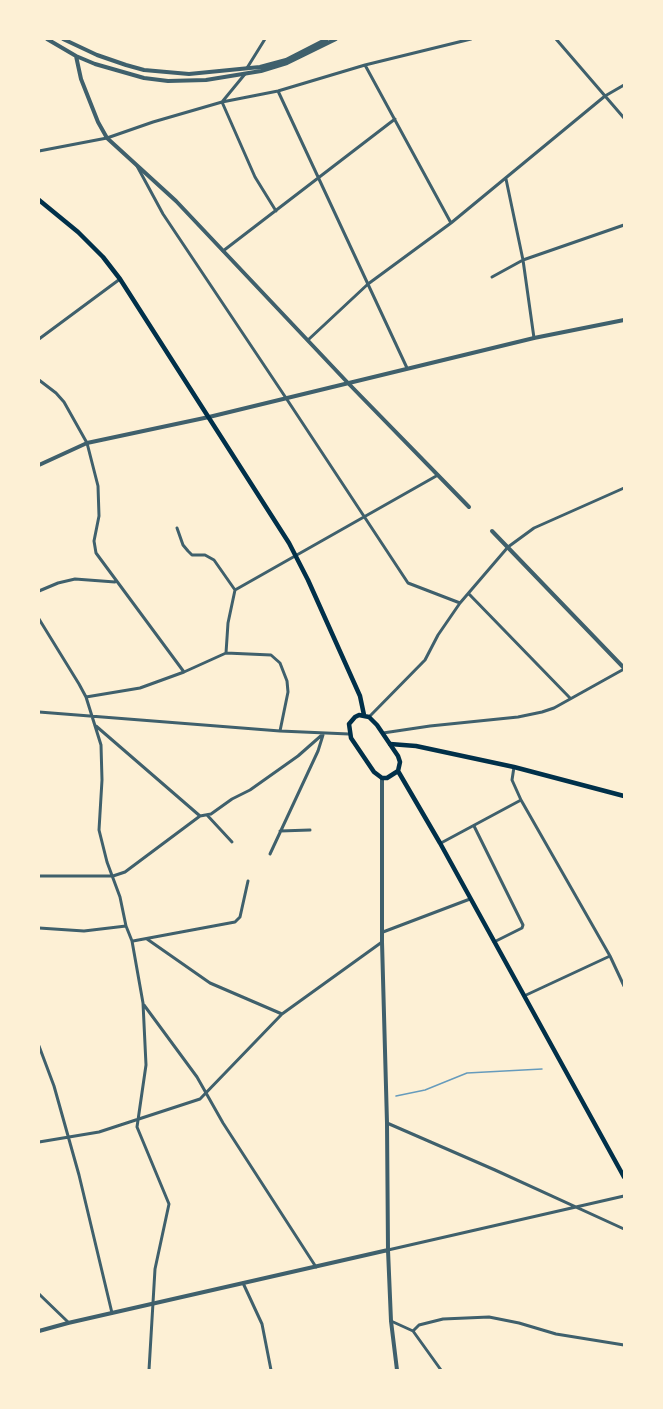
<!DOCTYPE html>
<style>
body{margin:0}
#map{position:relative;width:663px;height:1409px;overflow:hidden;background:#fdf0d5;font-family:"Sofia Sans Condensed",sans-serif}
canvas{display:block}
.frame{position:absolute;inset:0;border:40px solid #fdf0d5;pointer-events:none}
</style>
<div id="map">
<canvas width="663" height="1409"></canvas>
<div class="frame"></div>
</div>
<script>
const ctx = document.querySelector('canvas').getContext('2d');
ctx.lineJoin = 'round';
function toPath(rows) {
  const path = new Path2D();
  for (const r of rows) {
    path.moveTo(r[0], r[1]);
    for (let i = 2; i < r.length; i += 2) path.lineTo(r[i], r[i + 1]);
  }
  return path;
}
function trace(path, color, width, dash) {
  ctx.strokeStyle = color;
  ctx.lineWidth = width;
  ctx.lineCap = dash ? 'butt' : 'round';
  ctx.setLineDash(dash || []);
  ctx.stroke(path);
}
trace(toPath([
 [396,1096,425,1090,467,1073,542,1069]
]), '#669bbc', 1.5);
trace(toPath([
 [556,39,624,118],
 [365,65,451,223],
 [247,68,265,39],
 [245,74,222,102,255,177,276,211],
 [278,91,407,368],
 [39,151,107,138,153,122,222,102,278,91,365,65,471,39],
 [137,166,163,214,286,398,408,583,460,603],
 [506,179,523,260,534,338],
 [223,251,395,119],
 [492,277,523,260,624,225],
 [39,339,120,279],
 [308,340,368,284,451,223,605,96,624,85],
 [39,380,56,393,64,402,87,443,98,486,99,516,94,541,96,553,184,672],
 [177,528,183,545,188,551,192,555,205,555,214,560,235,590,228,623,226,653],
 [235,590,438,475],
 [39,591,58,583,75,579,115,582],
 [469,594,570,698],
 [39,619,79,684,86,697,101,745,102,780,99,830,107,862,120,897,126,926,132,941,143,1003,146,1065,137,1127,169,1204,155,1269,149,1370],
 [86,697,140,688,184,672,226,653,271,655,280,663,287,681,288,692,280,731],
 [39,712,280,731,349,734],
 [369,717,425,660,438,635,460,603,508,547,534,528,624,488],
 [96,726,200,816],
 [383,733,430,726,518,717,542,712,554,708,624,669],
 [514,767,512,780,521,800,610,956,624,986],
 [207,815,232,842],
 [474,826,523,925,522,928,494,942],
 [280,831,310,830],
 [441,843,521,800],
 [270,854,318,751,323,735],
 [39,876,113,876,125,872,200,816,211,814,232,799,250,790,298,756,323,734],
 [39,928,84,931,126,926],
 [383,932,470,899],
 [147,939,210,983,282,1014],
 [133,941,235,922,240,917,248,881],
 [524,996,610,956],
 [144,1005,197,1077,223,1123,316,1267],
 [39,1046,54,1086,79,1175,112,1313],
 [387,1123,495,1170,624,1229],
 [39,1142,99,1132,200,1099,282,1014,382,942],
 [388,1250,624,1196],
 [243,1283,262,1324,271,1370],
 [39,1294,68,1322],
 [391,1321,413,1331,441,1370],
 [413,1331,419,1325,443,1319,489,1317,519,1323,556,1334,624,1345]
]), '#3f606c', 3);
trace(toPath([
 [47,39,76,56,95,64,144,78,168,81,206,80,261,71,287,63,336,39],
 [63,39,97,55,126,65,144,70,189,74,260,67,286,60,327,39],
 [76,56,81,79,98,122,107,138,176,201,348,383,469,507],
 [39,465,87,443,209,417,534,338,624,320],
 [492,531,624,668],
 [382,778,382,942,387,1123,388,1250,391,1321,397,1370],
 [39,1331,68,1323,388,1250]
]), '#3f606c', 4);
trace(toPath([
 [39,200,78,232,103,257,120,279,289,543,308,580,360,696,364,715],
 [359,715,369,717,377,725,398,756,400,762,398,771,387,778,382,778,374,772,351,738,349,724,355,717,359,715],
 [398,771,440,843,624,1177]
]), '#003049', 4.5);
trace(toPath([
 [390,744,416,746,514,767,624,796]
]), '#003049', 4.5);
</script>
